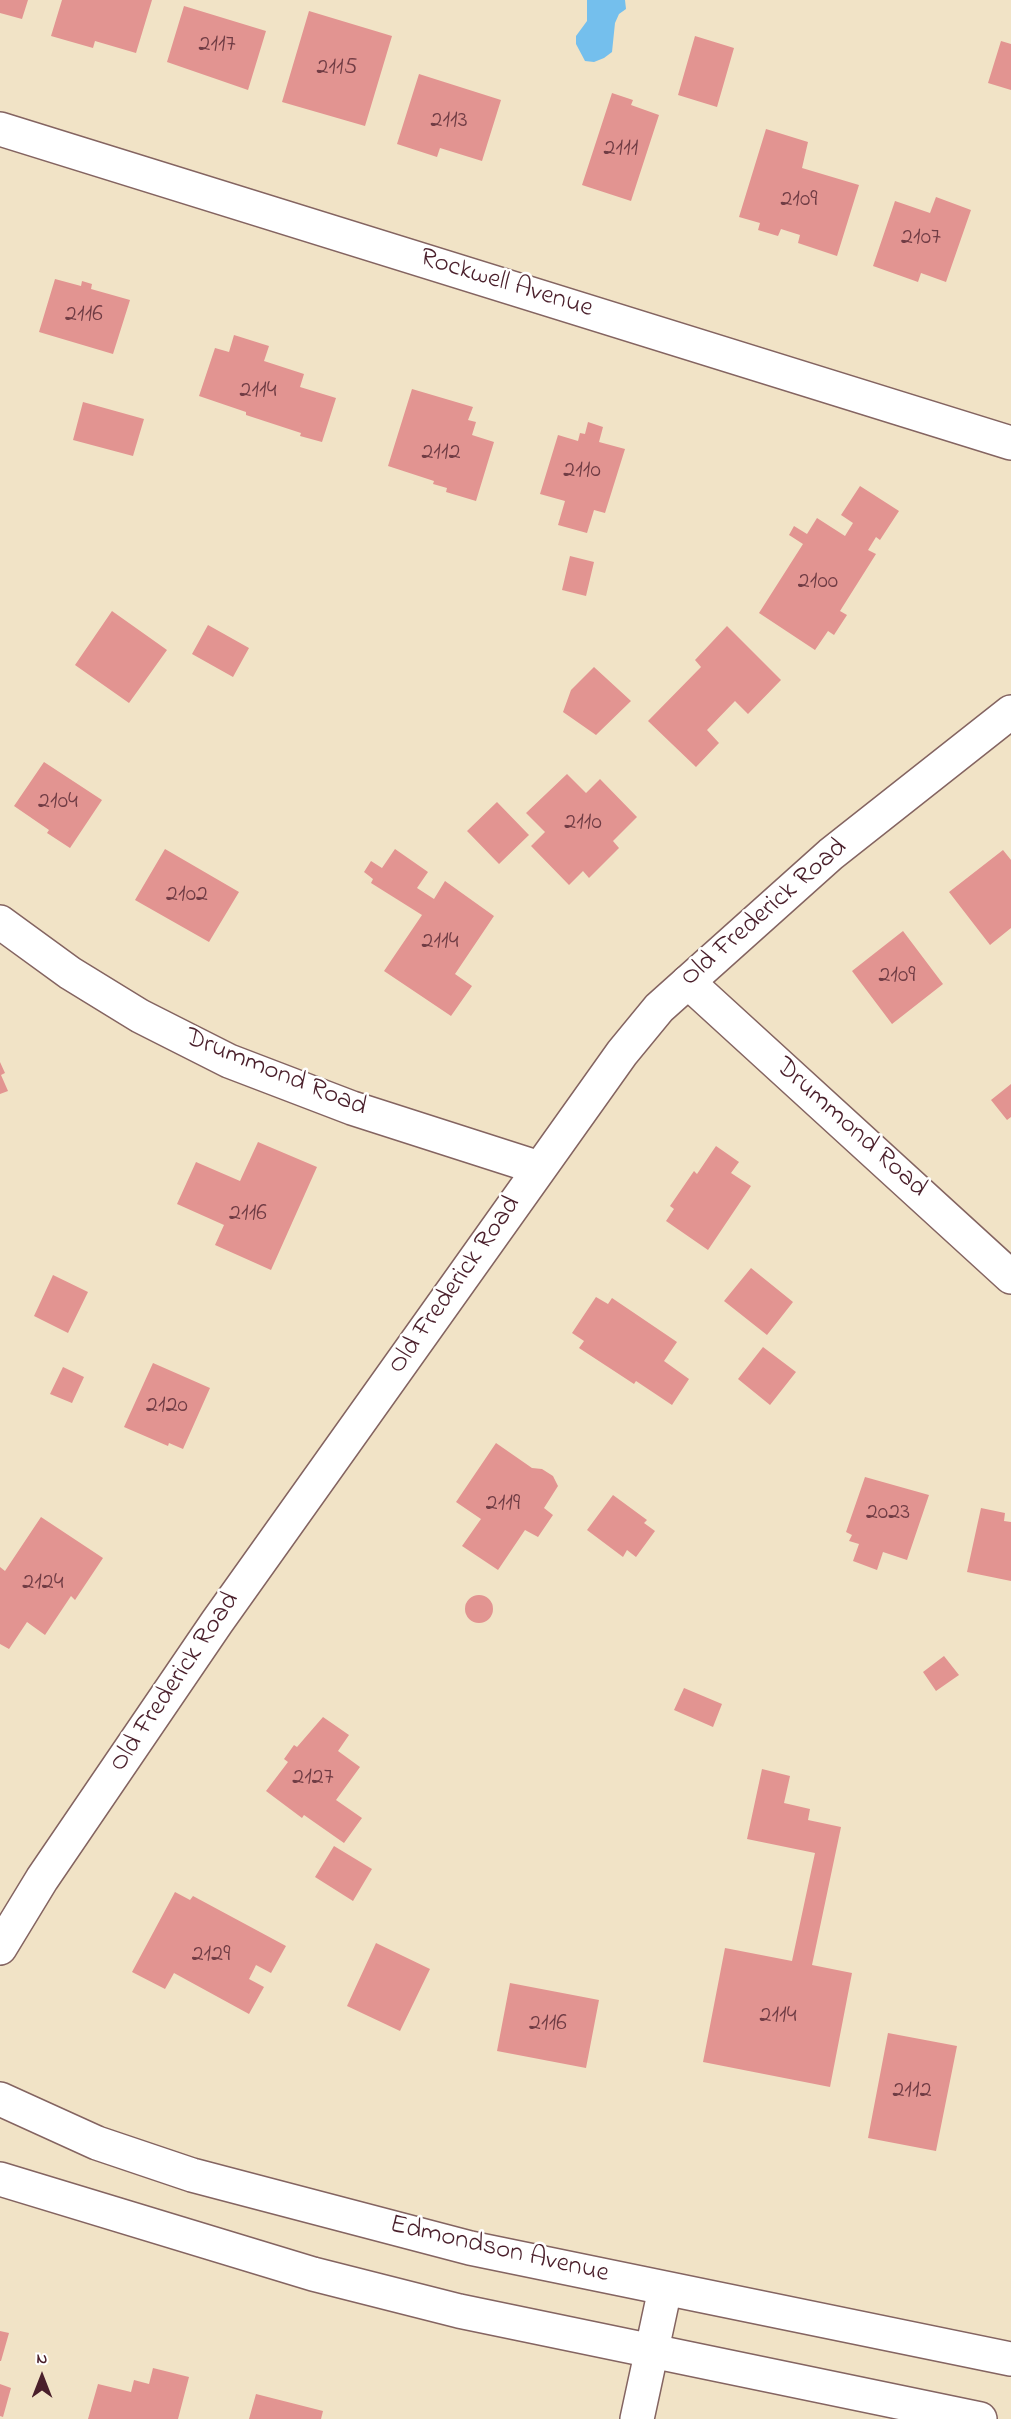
<!DOCTYPE html>
<style>
body{margin:0}
#map{position:relative;width:1011px;height:2419px;overflow:hidden;background:#f1e3c6;font-family:"Indie Flower",sans-serif}
canvas{display:block}
.north{position:absolute;left:12px;top:2347px;width:60px;height:60px;-webkit-text-stroke:4px #fff;paint-order:stroke;rotate:0deg;font-size:16px;font-weight:700;line-height:24px;text-align:center;color:#4a1f2b}
.north::after{content:'';display:block;margin:auto;width:21px;height:27px;background:#4a1f2b;clip-path:polygon(50% 0,100% 100%,50% 72%,0 100%)}
</style>
<div id="map">
<canvas width="1011" height="2419"></canvas>
<div class="north">N</div>
</div>
<script>
const ctx = document.querySelector('canvas').getContext('2d');
ctx.lineJoin = 'round';
function paint(path, color) {
  ctx.fillStyle = color;
  ctx.fill(path, 'evenodd');
}
function toPath(rows) {
  const path = new Path2D();
  for (const r of rows) {
    if (r.length === 3) {
      path.moveTo(r[0] + r[2], r[1]);
      path.arc(r[0], r[1], r[2], 0, 2 * Math.PI);
      continue;
    }
    path.moveTo(r[0], r[1]);
    for (let i = 2; i < r.length; i += 2) path.lineTo(r[i], r[i + 1]);
  }
  return path;
}
function trace(path, color, width, dash) {
  ctx.strokeStyle = color;
  ctx.lineWidth = width;
  ctx.lineCap = dash ? 'butt' : 'round';
  ctx.setLineDash(dash || []);
  ctx.stroke(path);
}
function label(font, color, halo, rows, align = 'center') {
  ctx.font = font + ' "Indie Flower",sans-serif';
  ctx.lineWidth = 5;
  ctx.setLineDash([]);
  ctx.textBaseline = 'middle';
  ctx.strokeStyle = halo;
  ctx.fillStyle = color;
  for (const [text, x, y, turn = 0] of rows) {
    ctx.save();
    ctx.translate(x, y);
    ctx.rotate((+turn || 0) * Math.PI / 180);
    ctx.textAlign = isNaN(turn) ? turn : align;
    if (halo) ctx.strokeText(text, 0, 0);
    ctx.fillText(text, 0, 0);
    ctx.restore();
  }
}
paint(toPath([
 [587,0,625,0,626,9,619,14,615,23,612,52,604,58,594,62,585,61,576,44,576,36,587,21]
]), '#74bfed');
paint(toPath([
 [0,0,28,0,22,19,0,13],
 [62,0,152,0,136,53,95,41,93,48,51,36],
 [184,6,266,31,248,90,167,62],
 [309,11,392,36,365,126,282,102],
 [695,36,734,48,717,107,678,95],
 [1001,41,1011,44,1011,90,988,83],
 [419,74,501,100,482,161,440,148,437,157,397,144],
 [612,93,633,100,631,105,659,115,631,201,582,185],
 [766,129,808,142,802,168,859,185,837,256,798,243,800,235,781,229,778,236,758,230,760,223,739,217],
 [936,197,971,210,946,282,921,273,918,282,873,266,895,201,930,213],
 [55,279,81,286,82,281,92,284,91,289,130,300,113,354,39,332],
 [234,335,269,346,264,361,304,374,300,387,336,398,322,442,300,436,301,433,246,415,246,412,199,396,215,348,229,352],
 [412,389,473,407,468,420,476,422,472,435,494,442,476,501,446,492,447,488,433,484,434,481,388,466],
 [83,402,144,419,133,456,73,440],
 [588,422,603,427,599,442,625,449,605,513,594,510,587,533,558,525,565,501,540,494,558,435,578,441,580,433,585,434],
 [860,486,899,511,880,540,876,537,868,550,876,554,840,611,847,615,834,635,828,631,815,650,759,613,803,544,789,535,794,526,807,534,817,518,845,536,853,523,841,515],
 [570,556,594,562,586,596,562,590],
 [112,611,167,650,129,703,75,665],
 [208,625,249,648,233,677,192,654],
 [727,626,781,680,748,714,735,701,707,730,719,743,696,767,648,721,701,667,695,660],
 [594,667,631,701,596,735,563,712,571,690],
 [44,762,102,800,70,848,47,833,49,830,14,806],
 [567,774,586,793,600,779,637,817,613,841,619,848,589,878,583,871,569,885,531,846,545,832,526,813],
 [497,802,529,835,499,864,467,831],
 [165,849,239,892,209,942,135,900],
 [395,849,428,872,417,888,434,899,445,881,494,916,455,974,472,986,451,1016,384,971,422,915,371,883,373,879,364,872,371,861,382,868],
 [1003,850,1011,860,1011,928,990,945,949,892],
 [903,931,943,984,892,1024,852,971],
 [0,1062,5,1073,1,1075,8,1091,0,1094],
 [1011,1084,1011,1117,1007,1120,991,1100],
 [258,1142,317,1167,271,1270,215,1245,224,1225,177,1204,196,1162,240,1181],
 [716,1146,739,1162,731,1173,751,1186,708,1250,666,1221,674,1209,670,1206,694,1171,697,1174],
 [751,1268,793,1302,767,1335,724,1301],
 [53,1275,88,1292,68,1333,34,1316],
 [596,1297,608,1304,612,1298,677,1342,664,1361,689,1379,672,1405,636,1381,634,1384,579,1348,584,1341,572,1333],
 [763,1347,796,1372,770,1405,738,1379],
 [153,1363,210,1388,183,1449,169,1443,168,1446,124,1427],
 [63,1367,84,1377,72,1403,50,1394],
 [496,1443,532,1468,542,1469,553,1476,558,1486,544,1508,553,1515,538,1537,525,1530,498,1570,462,1546,481,1519,456,1502],
 [865,1477,929,1495,907,1560,883,1552,877,1570,853,1561,859,1544,849,1541,852,1535,846,1532],
 [613,1495,647,1520,644,1523,655,1531,636,1557,627,1550,623,1557,587,1530],
 [981,1508,1005,1513,1004,1521,1011,1522,1011,1581,967,1572],
 [41,1517,103,1558,75,1600,71,1596,45,1635,27,1622,9,1649,0,1644,0,1567,5,1571],
 [479,1609,14],
 [944,1656,959,1675,936,1691,923,1672],
 [684,1688,722,1704,713,1727,674,1710],
 [323,1717,349,1735,338,1751,360,1767,336,1800,362,1818,344,1843,304,1815,302,1818,266,1791,288,1762,284,1759,294,1745,297,1747],
 [762,1769,790,1776,784,1803,810,1809,808,1820,841,1827,812,1965,852,1973,830,2087,703,2062,725,1948,792,1961,815,1853,747,1839],
 [334,1846,372,1869,353,1901,315,1877],
 [175,1892,190,1900,193,1896,286,1946,271,1973,256,1965,249,1979,264,1987,249,2014,174,1973,165,1989,132,1972],
 [376,1943,430,1969,400,2031,347,2006],
 [510,1983,599,2000,586,2068,497,2051],
 [888,2033,957,2046,936,2151,868,2138],
 [0,2331,9,2333,1,2361,0,2361],
 [153,2368,189,2377,178,2419,88,2419,98,2384,131,2392,134,2380,149,2384],
 [0,2384,11,2388,3,2417,0,2416],
 [256,2394,323,2411,321,2419,249,2419]
]), '#e29491');
const minor = toPath([
 [0,129,1011,443],
 [0,922,70,973,140,1016,229,1061,352,1108,539,1168],
 [688,982,1011,1277],
 [637,2419,665,2289]
]);
const tertiary = toPath([
 [0,1948,42,1879,217,1622,622,1053,659,1008,831,854,1011,712],
 [0,2099,97,2143,192,2175,470,2248,1011,2359],
 [0,2179,313,2274,459,2311,980,2419]
]);
trace(minor, '#846461', 36);
trace(tertiary, '#846461', 36);
trace(minor, '#fff', 33);
trace(tertiary, '#fff', 33);
label('24px', '#703c44', null, [
 ["2117",217,46],
 ["2115",337,69],
 ["2113",449,122],
 ["2111",621,150],
 ["2109",799,201],
 ["2107",921,239],
 ["2116",84,316],
 ["2114",258,392],
 ["2112",441,454],
 ["2110",582,472],
 ["2100",818,583],
 ["2104",58,803],
 ["2110",583,824],
 ["2102",187,896],
 ["2114",440,943],
 ["2109",897,977],
 ["2116",248,1215],
 ["2120",167,1407],
 ["2119",503,1505],
 ["2023",888,1514],
 ["2124",43,1584],
 ["2127",313,1779],
 ["2129",211,1956],
 ["2114",778,2017],
 ["2116",548,2025],
 ["2112",912,2092]
]);
label('27px', '#4a1f2b', '#fff', [
 ["Rockwell Avenue",506,285,17],
 ["Old Frederick Road",765,914,-41],
 ["Drummond Road",275,1074,22],
 ["Drummond Road",850,1129,42],
 ["Old Frederick Road",456,1286,-55],
 ["Old Frederick Road",176,1683,-56],
 ["Edmondson Avenue",499,2251,13]
]);
</script>
